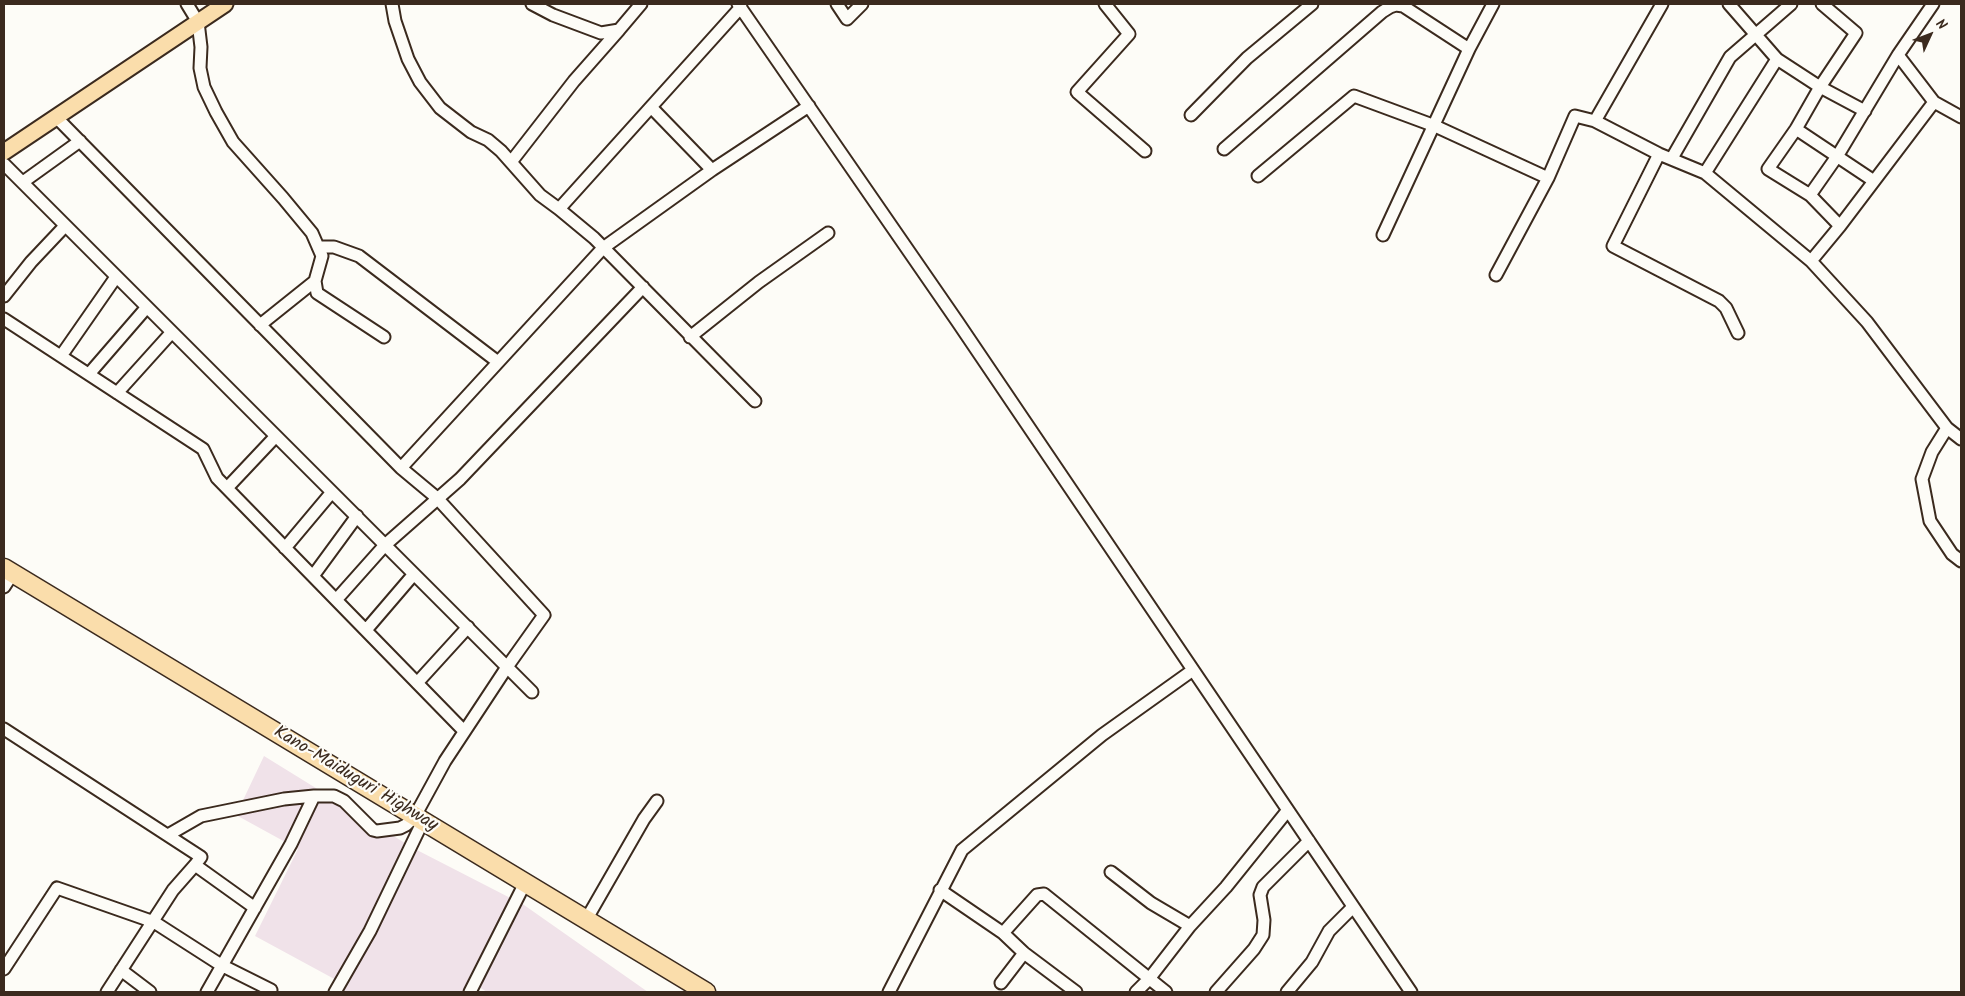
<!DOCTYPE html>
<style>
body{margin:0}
#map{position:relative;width:1965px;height:996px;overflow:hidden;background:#fdfcf7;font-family:Kalam,sans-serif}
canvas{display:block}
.frame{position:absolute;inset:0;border:5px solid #3b2a1e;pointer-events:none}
.north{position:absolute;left:1905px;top:10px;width:50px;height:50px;-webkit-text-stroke:4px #fdfcf7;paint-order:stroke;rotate:47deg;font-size:14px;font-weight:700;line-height:20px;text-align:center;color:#3b2a1e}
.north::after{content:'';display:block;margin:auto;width:18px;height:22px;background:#3b2a1e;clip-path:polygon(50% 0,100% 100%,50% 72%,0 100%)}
</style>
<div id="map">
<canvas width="1965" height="996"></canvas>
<div class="frame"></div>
<div class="north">N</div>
</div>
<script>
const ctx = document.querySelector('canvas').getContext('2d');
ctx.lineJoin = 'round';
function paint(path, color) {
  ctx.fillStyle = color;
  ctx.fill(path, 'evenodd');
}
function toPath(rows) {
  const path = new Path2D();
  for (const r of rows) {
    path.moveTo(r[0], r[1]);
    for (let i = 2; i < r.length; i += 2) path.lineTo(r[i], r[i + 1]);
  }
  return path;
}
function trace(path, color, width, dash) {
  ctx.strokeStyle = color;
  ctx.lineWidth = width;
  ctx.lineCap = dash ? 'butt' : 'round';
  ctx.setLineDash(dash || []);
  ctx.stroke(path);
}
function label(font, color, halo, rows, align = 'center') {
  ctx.font = font + ' Kalam,sans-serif';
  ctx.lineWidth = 4.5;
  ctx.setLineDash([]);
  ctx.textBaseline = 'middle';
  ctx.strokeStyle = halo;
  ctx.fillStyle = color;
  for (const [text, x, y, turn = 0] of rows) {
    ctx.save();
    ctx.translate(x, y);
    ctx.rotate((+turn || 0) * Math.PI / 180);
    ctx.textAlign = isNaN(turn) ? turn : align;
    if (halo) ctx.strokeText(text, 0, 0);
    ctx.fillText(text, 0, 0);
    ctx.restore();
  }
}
paint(toPath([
 [264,756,413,848,524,905,648,992,487,992,479,987,476,992,333,992,338,981,255,936,298,849,236,815]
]), '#f0e2e9');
const minor = toPath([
 [187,4,198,22,201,47,200,68,204,87,216,112,233,142,283,198,312,233,322,256,315,281,317,293,384,337],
 [392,4,395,21,408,59,420,82,440,108,471,132,488,140,501,151,540,195,559,209,594,238,755,401],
 [532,4,553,15,601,33,619,30,641,4],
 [738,4,957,321,1411,992],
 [837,4,847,19,862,4],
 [1105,4,1129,34,1077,92,1145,151],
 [1729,4,1777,59,1820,87,1865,111],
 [1822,4,1856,33,1820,87,1796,129,1768,169,1810,195,1840,226],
 [1934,102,1961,117],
 [651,107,712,170],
 [1191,115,1247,58,1312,4],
 [56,117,401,468,437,498,544,615,507,667,445,761,415,816,406,825,400,828,377,831,373,830,344,801,334,796,314,796,284,799,201,816,168,835],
 [1595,121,1662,4],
 [1796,129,1874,181],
 [1224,149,1382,12,1390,7,1396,5,1403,6,1469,49],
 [1659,154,1613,246,1719,301,1726,308,1738,333],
 [1672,158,1730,57,1791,4],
 [511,162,574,81,619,30],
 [4,164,532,692],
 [1705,173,1777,59],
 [1258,176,1354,96,1435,126,1548,178],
 [23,182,80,141],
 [1810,195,1838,155,1898,55,1933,4],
 [559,209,741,7],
 [1383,235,1469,49,1493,4],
 [318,247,334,247,359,256,498,362],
 [1811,261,1840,226,1934,102,1898,55],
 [1496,275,1548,178,1575,116,1595,121,1659,154,1705,173,1811,261,1867,322,1947,428,1932,452,1922,479,1930,521,1952,554,1961,561],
 [4,296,31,262,65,226],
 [4,319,203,449,217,478,464,731],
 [260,325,315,281],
 [690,337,759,282,828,233],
 [61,356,116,277],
 [89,374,147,307],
 [117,393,172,332],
 [1947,428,1961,439],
 [401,468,603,248,712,170,809,106],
 [227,488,276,436],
 [285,548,332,492],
 [313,576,357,516],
 [4,587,13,573],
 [336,600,385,545,460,479,643,287],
 [366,630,414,574],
 [417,683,468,627],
 [4,729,201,857,195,865,255,908],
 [1111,872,1151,903,1190,926],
 [940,890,1003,933,1024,953,1076,992],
 [586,920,644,819,657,801],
 [1003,933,1037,895,1044,894,1166,992],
 [4,969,57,888,154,922,221,965,271,990],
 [121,970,150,992],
 [1001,983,1024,953],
 [107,992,173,890,195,865],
 [207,992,291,844,314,796],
 [335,992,370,931,423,821],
 [470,992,525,883],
 [889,992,962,850,1102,735,1193,670],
 [1136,992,1149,979,1190,926,1226,887,1288,810],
 [1216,992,1254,949,1263,935,1264,920,1260,895,1263,887,1309,841],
 [1287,992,1312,962,1329,931,1353,907]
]);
const major = toPath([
 [4,152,225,4]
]);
const highway = toPath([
 [4,568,706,992]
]);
trace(minor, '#3b2a1e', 15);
trace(major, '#3b2a1e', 19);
trace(highway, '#3b2a1e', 21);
trace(minor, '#fdfcf7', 11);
trace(major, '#faddab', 15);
trace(highway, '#faddab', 18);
label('18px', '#3b2a1e', '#fdfcf7', [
 ["Kano-Maiduguri Highway",355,780,31]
]);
</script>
